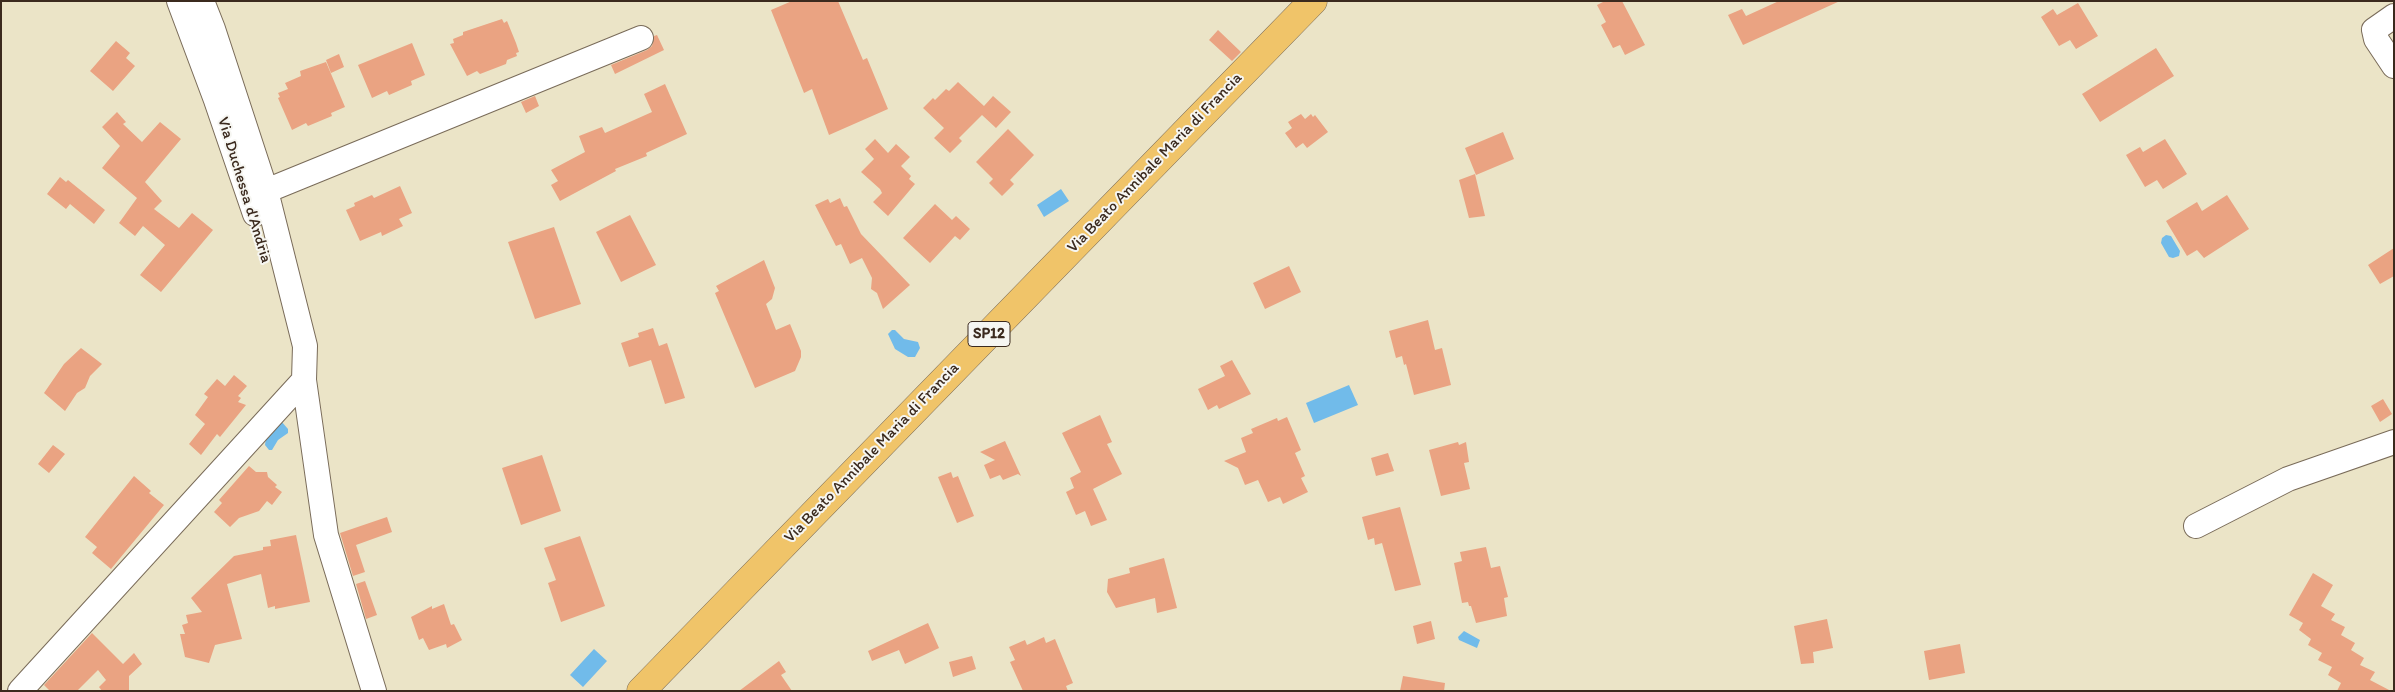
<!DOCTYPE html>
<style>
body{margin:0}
#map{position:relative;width:2395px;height:692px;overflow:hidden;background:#ebe4c7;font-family:Itim,sans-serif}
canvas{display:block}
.frame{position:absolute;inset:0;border:2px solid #3b2a1e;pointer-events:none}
</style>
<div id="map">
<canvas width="2395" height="692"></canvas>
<div class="frame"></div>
</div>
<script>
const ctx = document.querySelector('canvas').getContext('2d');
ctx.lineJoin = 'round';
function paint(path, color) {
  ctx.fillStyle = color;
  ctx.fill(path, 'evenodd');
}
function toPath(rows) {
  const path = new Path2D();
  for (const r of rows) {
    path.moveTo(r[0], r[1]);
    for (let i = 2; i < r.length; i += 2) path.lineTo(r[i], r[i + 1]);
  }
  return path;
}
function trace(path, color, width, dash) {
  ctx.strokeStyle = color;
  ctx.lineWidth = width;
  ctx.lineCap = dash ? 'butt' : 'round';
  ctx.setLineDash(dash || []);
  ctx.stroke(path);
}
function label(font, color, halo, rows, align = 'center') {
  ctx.font = font + ' Itim,sans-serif';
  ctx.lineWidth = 4;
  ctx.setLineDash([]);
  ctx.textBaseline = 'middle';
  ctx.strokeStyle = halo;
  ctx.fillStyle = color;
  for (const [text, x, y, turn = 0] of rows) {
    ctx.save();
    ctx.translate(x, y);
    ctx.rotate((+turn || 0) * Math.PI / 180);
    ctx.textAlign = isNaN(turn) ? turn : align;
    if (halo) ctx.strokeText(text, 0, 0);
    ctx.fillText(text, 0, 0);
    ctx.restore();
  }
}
paint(toPath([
 [1061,189,1069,201,1044,217,1037,205],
 [2166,235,2171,236,2180,251,2179,256,2173,258,2169,257,2161,243,2162,238],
 [892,330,895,330,904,339,918,342,920,348,915,357,908,357,895,349,888,334],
 [1349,385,1358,405,1314,423,1306,403],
 [281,421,288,429,288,433,278,440,272,450,269,450,265,445,266,438],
 [1464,631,1480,640,1477,648,1459,640,1458,637],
 [594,649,607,661,583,687,570,675]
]), '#71bbea');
paint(toPath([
 [792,1,838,1,863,60,867,58,888,109,829,135,812,89,804,93,771,10],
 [1605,1,1622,1,1645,45,1625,55,1620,45,1613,48,1601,25,1606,22,1597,5],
 [1779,1,1840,1,1743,45,1728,15,1742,9,1746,16],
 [2078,3,2098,36,2076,49,2070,40,2059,46,2041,17,2053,9,2057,15],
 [502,19,504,23,507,21,516,43,519,52,516,53,517,56,507,60,506,64,480,74,477,71,467,76,450,44,454,43,453,39,463,35,463,32],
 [1218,30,1241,52,1232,61,1209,40],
 [657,35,664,50,615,74,611,65,647,50,652,46,654,36],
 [116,41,130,53,126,58,135,66,113,91,90,71],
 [412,43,425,75,411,81,412,85,389,95,387,91,372,98,358,65],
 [2156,48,2174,76,2100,122,2082,94],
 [339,54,344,67,331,73,326,60],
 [326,62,345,107,331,113,332,116,308,126,306,123,292,130,278,98,280,97,278,93,288,89,285,83,301,76,300,71],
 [958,82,984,106,993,96,1011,112,996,128,982,115,959,138,962,141,950,153,934,138,944,128,923,108,933,98,935,100,946,89,949,91],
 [665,84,687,134,646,153,647,156,615,169,616,171,560,201,551,185,558,181,551,170,585,152,579,136,602,127,605,133,652,112,644,94],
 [535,96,539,106,526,113,521,102],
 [117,112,126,122,123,124,142,142,160,122,181,139,145,182,162,201,154,209,179,228,192,213,213,230,161,292,140,275,165,245,143,226,135,236,119,223,137,198,102,168,120,146,102,127],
 [1301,114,1305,119,1311,114,1313,117,1315,115,1328,132,1307,148,1303,143,1296,148,1285,133,1292,128,1288,122],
 [1008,129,1034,155,1010,180,1014,184,1002,196,989,183,993,179,976,162],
 [1503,132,1514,159,1476,175,1465,148],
 [875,139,888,153,896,144,910,157,901,166,911,176,909,179,915,184,888,216,873,202,882,193,880,189,861,172,874,159,865,149],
 [2165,139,2187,174,2163,189,2157,180,2145,187,2126,155,2140,147,2143,152],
 [1475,174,1485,216,1469,218,1459,180],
 [60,177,66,182,68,180,105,210,94,224,70,204,66,209,47,194],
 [400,186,412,213,399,219,403,226,382,236,381,232,360,241,346,210,355,206,354,203,372,195,374,198],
 [2227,195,2249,229,2204,258,2197,250,2187,256,2166,221,2197,202,2202,211],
 [840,198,844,207,847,206,861,234,910,285,883,309,877,293,871,289,872,278,862,258,850,264,841,244,836,246,815,205,828,199,830,203],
 [935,204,952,220,956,216,970,229,960,240,955,236,930,263,903,238],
 [630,215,656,265,621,282,596,232],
 [554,227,581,304,535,319,508,242],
 [2394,248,2394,276,2380,284,2368,265],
 [764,260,775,288,772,299,766,304,776,330,790,324,801,351,801,357,795,371,755,388,715,293,719,291,716,286],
 [1289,266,1301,292,1265,309,1253,283],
 [1428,320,1435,350,1442,348,1451,385,1414,395,1406,364,1404,365,1402,356,1396,358,1389,331],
 [653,328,659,346,667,343,685,398,665,404,651,360,629,367,621,343,639,337,638,333],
 [81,348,102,364,90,376,85,388,77,393,65,411,44,393,64,364],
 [1232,360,1251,394,1219,409,1217,405,1208,410,1198,389,1225,376,1220,366],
 [234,375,247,386,238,396,241,398,238,402,246,405,220,437,217,434,201,455,189,444,205,424,195,415,208,397,204,394,217,379,225,386],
 [2383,399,2392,414,2380,422,2371,406],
 [1100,415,1112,442,1107,444,1122,474,1093,489,1107,520,1091,526,1085,511,1076,515,1066,492,1074,488,1070,478,1081,472,1062,433],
 [1287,417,1301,450,1295,453,1305,476,1301,478,1308,492,1283,504,1280,497,1268,502,1258,480,1245,485,1238,468,1224,461,1246,452,1241,438,1253,433,1251,429,1277,418,1278,421],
 [1005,441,1021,476,1018,474,1003,480,1000,475,990,479,984,465,995,460,980,452],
 [1458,442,1459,445,1466,442,1469,462,1464,463,1470,489,1441,496,1429,450],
 [53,445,65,454,49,473,38,464],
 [1388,453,1394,471,1376,476,1371,458],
 [542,455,561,511,521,525,502,468],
 [249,466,256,472,267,472,268,477,277,485,275,487,282,492,272,505,267,501,259,511,239,518,230,527,214,512,222,503,219,500],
 [951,472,953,478,958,476,974,516,957,523,938,477],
 [134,476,151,491,149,493,164,505,111,569,92,553,97,547,85,537],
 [1400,507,1421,585,1395,591,1382,543,1375,545,1374,538,1368,540,1362,517],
 [387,517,392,532,356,545,365,572,353,576,340,533],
 [296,535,310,602,275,609,275,606,268,608,261,574,227,584,242,639,215,645,209,663,185,657,180,634,185,634,182,625,188,623,186,615,202,612,191,598,234,556,263,550,263,547,271,546,270,540],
 [580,536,605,606,561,622,548,583,556,580,544,548],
 [1486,547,1491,568,1500,566,1508,597,1504,598,1507,616,1476,623,1471,606,1469,606,1468,602,1462,603,1454,563,1462,561,1460,552],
 [1164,558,1177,608,1157,613,1155,598,1116,608,1107,592,1108,579,1130,573,1129,568],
 [2313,573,2333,585,2321,606,2335,614,2331,620,2345,627,2341,635,2355,643,2351,650,2364,658,2360,665,2375,672,2370,680,2391,691,2337,691,2341,683,2328,675,2332,667,2318,660,2322,653,2308,645,2311,639,2299,630,2303,623,2289,615],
 [365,581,377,615,366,619,356,584],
 [444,604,451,625,454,624,462,640,447,648,446,644,429,650,423,638,419,640,411,617,432,606,432,609],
 [1827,619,1833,648,1813,652,1814,663,1801,664,1794,626],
 [1431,621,1435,639,1417,644,1413,626],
 [928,623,939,648,905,664,899,650,872,661,868,651],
 [92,633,123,664,134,653,142,664,129,676,129,691,102,691,99,687,106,680,98,670,77,691,50,691,44,685],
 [1044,637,1046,643,1055,639,1073,683,1066,686,1068,691,1023,691,1010,662,1015,660,1009,647,1025,640,1027,645],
 [1960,644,1965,673,1929,680,1924,651],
 [972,656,976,669,953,677,949,662],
 [779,661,786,672,781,675,792,691,739,691],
 [1403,676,1445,683,1444,691,1400,691]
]), '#eaa382');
const minor = toPath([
 [179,1,216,100,255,214],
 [202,1,213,29,266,191,305,346,304,380,326,535,374,691],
 [2394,16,2374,30,2376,39,2394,66],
 [253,199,266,191,641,38],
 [2196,526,2288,479,2394,442],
 [20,691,304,380]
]);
const major = toPath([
 [641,691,1313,1]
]);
trace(minor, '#796b59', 26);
trace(major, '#796b59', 29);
trace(minor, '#fff', 24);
trace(major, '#f0c469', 28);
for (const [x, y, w] of [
 [989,334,42]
]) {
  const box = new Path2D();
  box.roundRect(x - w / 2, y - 12.5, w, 25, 4);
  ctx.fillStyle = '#f6f6f2';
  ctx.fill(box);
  trace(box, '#3b2a1e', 1);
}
label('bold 15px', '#3b2a1e', null, [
 ["SP12",989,334]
]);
label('16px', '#3b2a1e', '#f6f6f2', [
 ["Via Beato Annibale Maria di Francia",1155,163,-46],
 ["Via Duchessa d'Andria",244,190,73],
 ["Via Beato Annibale Maria di Francia",872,453,-46]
]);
</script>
